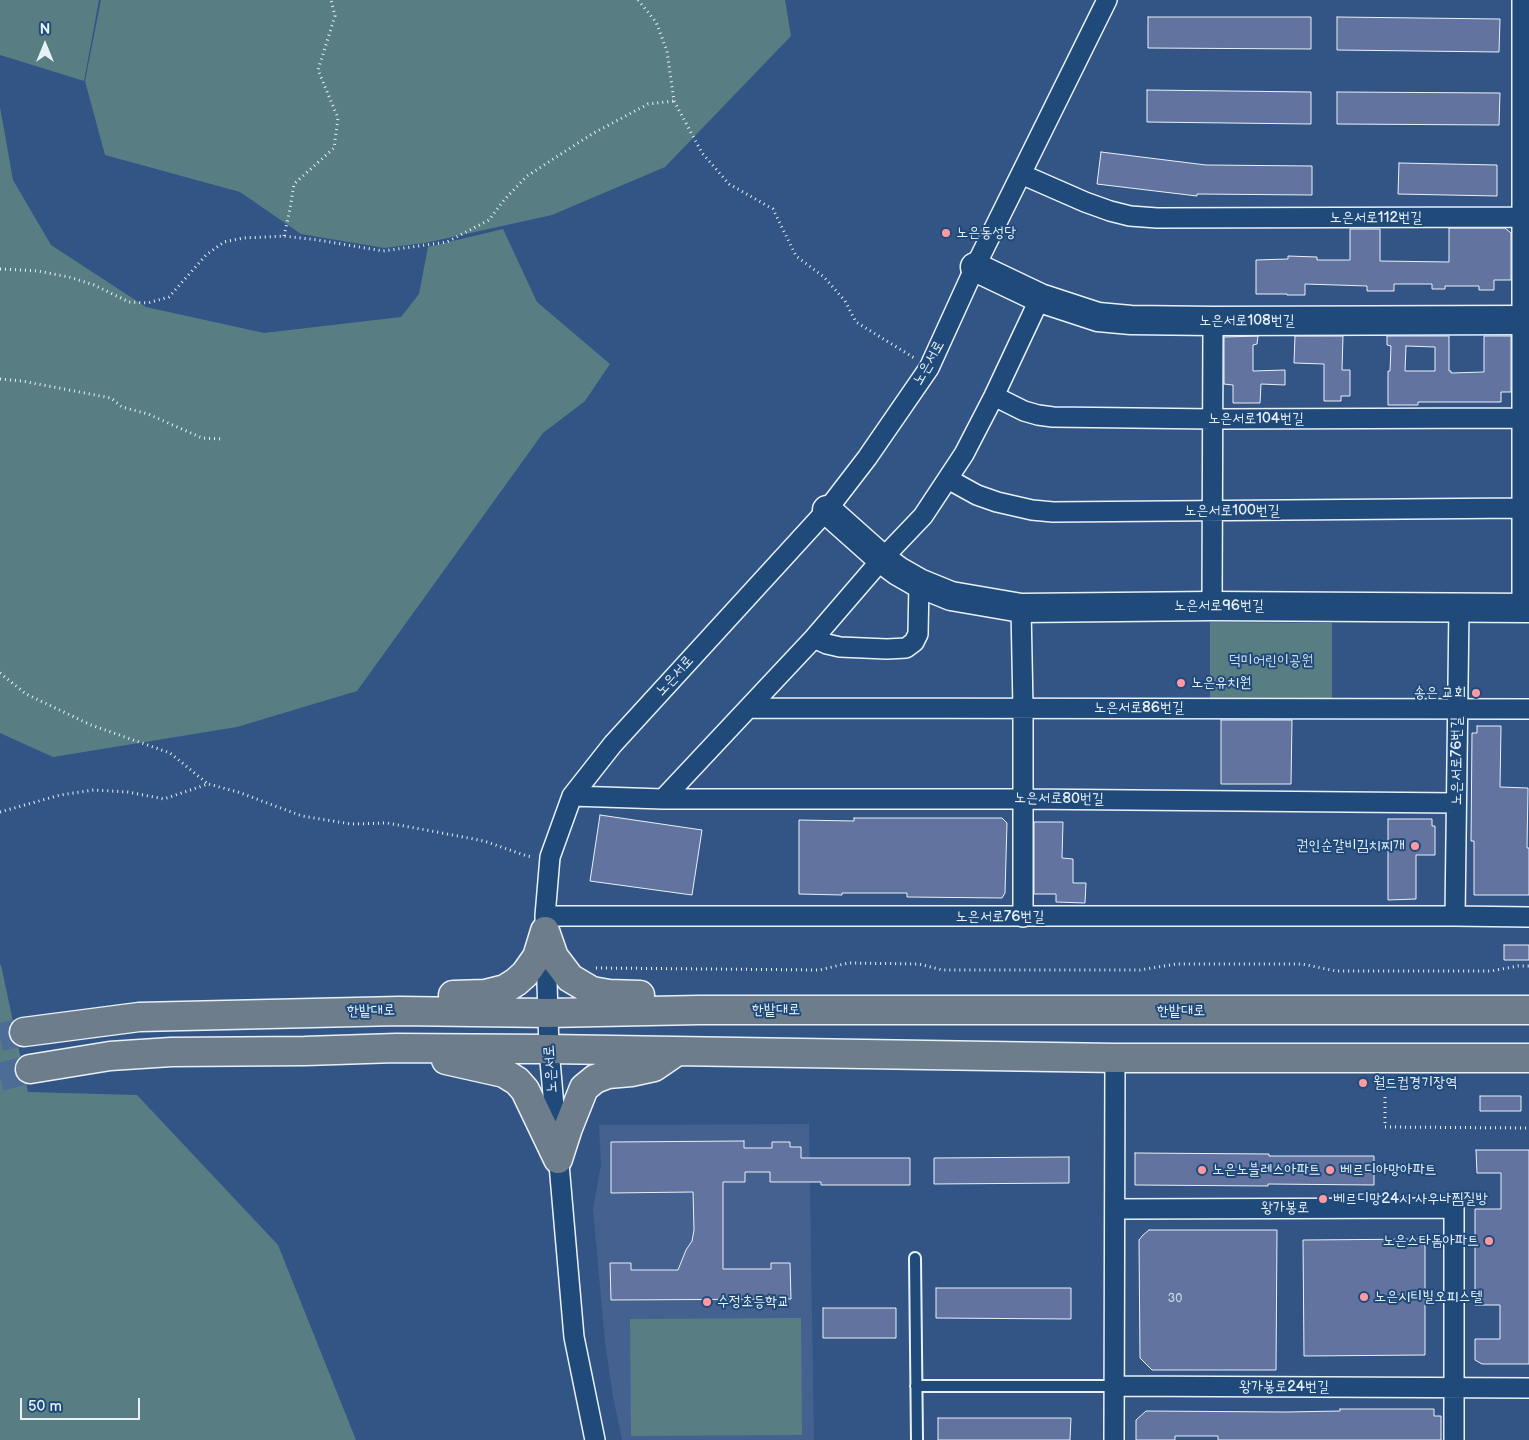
<!DOCTYPE html>
<meta charset="utf-8">
<style>
body{margin:0}
#map{position:relative;width:1529px;height:1440px;overflow:hidden;background:#325585;font-family:"Balsamiq Sans",sans-serif}
canvas{display:block}
.north{position:absolute;left:20px;top:20px;width:50px;height:50px;-webkit-text-stroke:4px #1f4a7a;paint-order:stroke;rotate:0deg;font-size:14px;font-weight:700;line-height:20px;text-align:center;color:#e8f1f8}
.north::after{content:'';display:block;margin:auto;width:18px;height:22px;background:#e8f1f8;clip-path:polygon(50% 0,100% 100%,50% 72%,0 100%)}
.scale{position:absolute;left:20px;top:1398px;width:120px;height:22px;box-sizing:border-box;border:2px solid #e8f1f8;border-top:0;padding-left:6px;font-size:15px;line-height:18px;white-space:nowrap;color:#e8f1f8;-webkit-text-stroke:4px #1f4a7a;paint-order:stroke}
</style>
<div id="map">
<canvas width="1529" height="1440"></canvas>
<div class="north">N</div>
<div class="scale">50 m</div>
</div>
<script>
const ctx = document.querySelector('canvas').getContext('2d');
ctx.lineJoin = 'round';
function paint(path, color) {
  ctx.fillStyle = color;
  ctx.fill(path, 'evenodd');
}
function toPath(rows) {
  const path = new Path2D();
  for (const r of rows) {
    path.moveTo(r[0], r[1]);
    for (let i = 2; i < r.length; i += 2) path.lineTo(r[i], r[i + 1]);
  }
  return path;
}
function trace(path, color, width, dash) {
  ctx.strokeStyle = color;
  ctx.lineWidth = width;
  ctx.lineCap = dash ? 'butt' : 'round';
  ctx.setLineDash(dash || []);
  ctx.stroke(path);
}
function label(font, color, halo, rows, align = 'center') {
  ctx.font = font + ' "Balsamiq Sans","Poor Story",sans-serif';
  ctx.lineWidth = 4;
  ctx.setLineDash([]);
  ctx.textBaseline = 'middle';
  ctx.strokeStyle = halo;
  ctx.fillStyle = color;
  for (const [text, x, y, turn = 0] of rows) {
    ctx.save();
    ctx.translate(x, y);
    ctx.rotate((+turn || 0) * Math.PI / 180);
    ctx.textAlign = isNaN(turn) ? turn : align;
    if (halo) ctx.strokeText(text, 0, 0);
    ctx.fillText(text, 0, 0);
    ctx.restore();
  }
}
paint(toPath([
 [809,1124,814,1440,622,1440,613,1397,605,1342,593,1209,601,1164,599,1125]
]), '#44618f');
paint(toPath([
 [0,0,99,0,84,81,0,55],
 [101,0,785,0,791,36,665,167,552,215,425,243,384,248,301,234,240,192,105,155,85,81],
 [0,107,13,180,51,245,146,307,264,333,401,317,419,294,428,247,503,229,537,302,610,364,585,401,543,433,357,691,237,727,53,757,0,733],
 [1210,622,1332,623,1332,699,1210,699],
 [0,965,1,965,28,1092,137,1095,278,1245,356,1440,0,1440],
 [801,1318,802,1435,631,1436,630,1319]
]), '#587e84');
const building = toPath([
 [1148,17,1311,17,1311,49,1148,48,1148,17],
 [1337,17,1500,19,1499,52,1337,50,1337,17],
 [1147,90,1311,92,1311,124,1147,122,1147,90],
 [1337,92,1500,93,1499,125,1337,124,1337,92],
 [1101,152,1206,165,1312,166,1312,195,1197,194,1197,196,1097,184,1101,152],
 [1399,163,1497,165,1497,196,1398,194,1399,163],
 [1449,228,1505,228,1511,233,1511,280,1494,280,1494,290,1479,290,1479,286,1445,286,1445,289,1432,289,1432,284,1394,284,1394,291,1367,291,1367,286,1305,284,1305,295,1287,295,1287,294,1256,294,1256,260,1288,259,1288,256,1317,257,1317,260,1350,260,1350,229,1380,229,1380,261,1449,262,1449,228],
 [1258,336,1257,344,1253,345,1253,371,1285,370,1285,385,1261,384,1260,403,1233,403,1233,385,1224,384,1224,337,1258,336],
 [1295,336,1343,336,1342,370,1350,370,1350,396,1341,396,1341,401,1324,401,1324,364,1294,363,1295,336],
 [1387,336,1449,336,1449,371,1451,371,1451,373,1484,372,1484,336,1511,336,1511,392,1501,392,1501,402,1418,402,1418,405,1388,405,1388,371,1390,371,1391,346,1387,345,1387,336],
 [1406,346,1435,347,1435,371,1405,371,1406,346],
 [1221,720,1292,720,1291,784,1221,784,1221,720],
 [1477,726,1501,726,1500,787,1528,788,1527,848,1529,848,1529,895,1474,895,1474,841,1471,841,1472,733,1477,733,1477,726],
 [600,815,702,830,692,895,590,881,600,815],
 [854,818,1002,818,1007,823,1005,893,1002,898,907,897,907,893,842,893,842,895,799,894,799,820,854,821,854,818],
 [1388,819,1432,819,1432,826,1435,826,1435,855,1416,855,1416,899,1388,900,1388,819],
 [1034,822,1063,822,1062,858,1073,859,1073,883,1086,883,1085,903,1056,902,1056,894,1034,894,1034,822],
 [1504,945,1529,945,1529,960,1504,960,1504,945],
 [1480,1096,1521,1096,1521,1111,1480,1111,1480,1096],
 [744,1141,744,1148,772,1148,772,1142,790,1142,790,1147,801,1147,801,1158,910,1158,910,1185,821,1185,821,1182,770,1182,770,1172,745,1172,745,1182,723,1182,723,1269,771,1269,771,1263,790,1263,791,1299,611,1300,610,1263,631,1263,631,1270,678,1270,686,1250,692,1241,694,1230,693,1192,611,1193,611,1142,744,1141],
 [1476,1150,1529,1150,1529,1364,1482,1364,1475,1360,1475,1339,1500,1339,1500,1305,1475,1305,1475,1209,1501,1209,1501,1173,1477,1173,1476,1150],
 [1135,1153,1269,1154,1269,1156,1374,1156,1374,1185,1268,1184,1268,1186,1135,1185,1135,1153],
 [1069,1157,1069,1183,934,1184,934,1158,1069,1157],
 [1149,1230,1277,1230,1276,1370,1152,1370,1140,1358,1139,1240,1143,1235,1149,1230],
 [1425,1239,1425,1355,1304,1356,1303,1240,1425,1239],
 [936,1288,1071,1288,1071,1319,936,1318,936,1288],
 [823,1308,896,1308,896,1338,823,1338,823,1308],
 [1340,1409,1434,1409,1434,1416,1441,1416,1441,1440,1218,1440,1218,1436,1175,1436,1175,1440,1136,1440,1136,1420,1146,1411,1286,1412,1340,1411,1340,1409],
 [938,1418,1071,1418,1070,1440,938,1440,938,1418]
]);
paint(building, '#6373a0');
trace(building, '#e8f1f8', 1);
trace(toPath([
 [0,1037,24,1032],
 [0,1077,30,1069]
]), '#4d6c96', 28, [28, 14]);
const lane = toPath([
 [915,1258,917,1440],
 [916,1386,1114,1386]
]);
const street = toPath([
 [1021,174,1085,202,1110,211,1130,216,1157,218,1522,217],
 [994,396,1024,411,1038,415,1053,417,1213,419,1522,418],
 [948,479,977,495,997,502,1032,510,1053,512,1521,508],
 [1212,606,1213,321],
 [1021,608,1023,708,1023,917],
 [1522,608,1522,0],
 [814,638,827,644,840,647,887,649,906,648,914,642,918,634,919,583],
 [749,708,1529,709],
 [572,796,663,799,1022,799,1456,803],
 [663,799,814,638,882,559,923,516,964,454,994,396,1040,298],
 [545,916,1455,916,1529,917],
 [1455,916,1459,607],
 [1115,1209,1454,1208,1454,1440],
 [1114,1386,1529,1388],
 [595,1440,574,1337,549,1049,545,916,550,857,572,796,613,744,827,510,867,458,929,368,975,267,1107,0],
 [1114,1440,1115,1058]
]);
const secondary = toPath([
 [975,267,1040,298,1098,317,1131,320,1213,321,1529,320],
 [827,510,882,559,898,571,919,583,951,596,1021,608,1212,606,1529,608]
]);
const primary = toPath([
 [545,931,554,957,570,978,592,991,609,994,640,995],
 [453,995,485,994,505,989,516,982,525,974,537,957,545,931],
 [24,1032,139,1017,399,1011,548,1013,699,1010,1529,1010],
 [446,1060,504,1073,517,1081,525,1090,558,1159],
 [30,1069,110,1056,171,1052,305,1051,396,1048,549,1049,1115,1058,1529,1058],
 [558,1159,568,1128,584,1088,595,1079,608,1074,631,1072,654,1067,673,1054]
]);
trace(lane, '#e8f1f8', 14);
trace(street, '#e8f1f8', 22);
trace(secondary, '#e8f1f8', 31);
trace(primary, '#e8f1f8', 31);
trace(toPath([
 [638,0,656,22,667,51,674,101,702,153,729,184,773,209,796,256,824,277,845,301,856,322,916,359],
 [284,236,290,209,294,184,334,148,338,118,318,70,335,16,331,0],
 [0,269,38,271,69,277,94,285,129,302,148,303,169,297,206,255,224,242,243,238,284,236,318,240,383,251,447,242,489,220,504,200,527,176,592,134,648,104,674,101],
 [0,379,22,381,111,398,122,407,148,414,202,438,222,439],
 [0,673,26,694,91,725,170,753,208,784],
 [0,812,60,795,94,790,128,792,164,799,208,784,238,792,302,816,351,824,387,823,437,832,484,841,527,856,533,857],
 [596,968,820,970,848,963,919,964,942,970,1140,970,1176,964,1302,964,1336,971,1491,971,1518,966,1529,966],
 [1385,1097,1385,1127,1529,1128]
]), '#e8f1f8', 3, [1, 4]);
trace(lane, '#1f4a7a', 10);
trace(street, '#1f4a7a', 19);
trace(secondary, '#1f4a7a', 28);
trace(primary, '#6d7d8c', 28);
for (const [x, y, r, color] of [
 [946,233,5,"#ff9aa2"],
 [1181,683,5,"#ff9aa2"],
 [1476,693,5,"#ff9aa2"],
 [1415,846,5,"#ff9aa2"],
 [1363,1083,5,"#ff9aa2"],
 [1202,1170,5,"#ff9aa2"],
 [1330,1170,5,"#ff9aa2"],
 [1323,1199,5,"#ff9aa2"],
 [1489,1241,5,"#ff9aa2"],
 [1364,1297,5,"#ff9aa2"],
 [707,1302,5,"#ff9aa2"]
]) {
  const dot = new Path2D();
  dot.arc(x, y, r, 0, 2 * Math.PI);
  ctx.fillStyle = color;
  ctx.fill(dot);
  trace(dot, '#1f4a7a', 2);
}
label('12px', '#c7d2e2', null, [
 ["30",1175,1299]
]);
label('15px', '#e8f1f8', '#1f4a7a', [
 ["노은서로112번길",1376,218],
 ["노은서로108번길",1247,321],
 ["노은서로",929,363,-61],
 ["노은서로104번길",1256,419],
 ["노은서로100번길",1232,511],
 ["노은서로96번길",1219,606],
 ["노은서로",675,676,-48],
 ["노은서로86번길",1139,708],
 ["노은서로76번길",1457,761,-90],
 ["노은서로80번길",1059,799,1],
 ["노은서로76번길",1000,917],
 ["한밭대로",776,1010],
 ["한밭대로",371,1011,-1],
 ["한밭대로",1181,1011],
 ["노은서로",551,1069,-94],
 ["왕가봉로",1285,1208],
 ["왕가봉로24번길",1284,1387]
]);
label('15px', '#e8f1f8', '#1f4a7a', [
 ["노은동성당",956,233],
 ["노은유치원",1191,683],
 ["송은 교회",1466,693,"right"],
 ["권인순갈비김치찌개",1405,846,"right"],
 ["월드컵경기장역",1373,1083],
 ["노은노블레스아파트",1212,1170],
 ["베르디아망아파트",1340,1170],
 ["베르디망24시 사우나찜질방",1333,1199],
 ["노은스타돔아파트",1479,1241,"right"],
 ["노은시티빌오피스텔",1374,1297],
 ["수정초등학교",717,1302]
], 'left');
label('15px', '#d2e0e7', '#1f4a7a', [
 ["덕미어린이공원",1271,661]
]);
</script>
